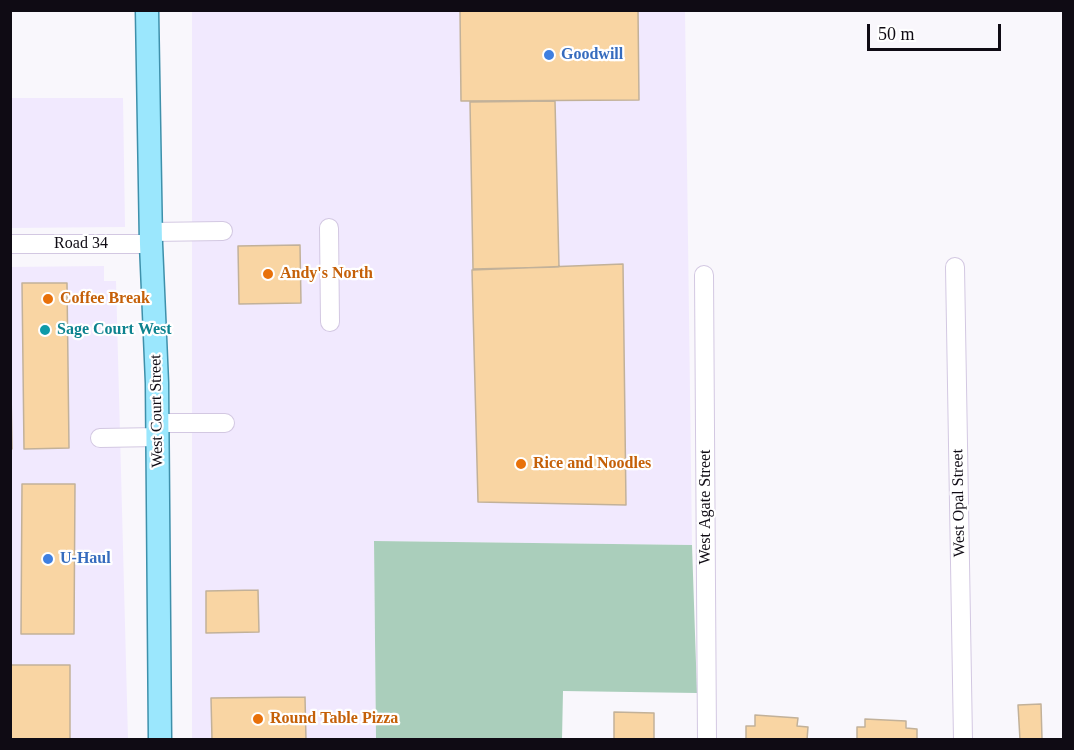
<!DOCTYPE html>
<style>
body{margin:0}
#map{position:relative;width:1074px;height:750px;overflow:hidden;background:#f9f7fc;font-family:Georgia,serif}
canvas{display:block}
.frame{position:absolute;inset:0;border:12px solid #0f0b14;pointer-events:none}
.scale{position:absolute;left:867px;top:24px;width:134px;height:27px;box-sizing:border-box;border:3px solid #0f0b14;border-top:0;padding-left:8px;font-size:18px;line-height:21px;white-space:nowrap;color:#0f0b14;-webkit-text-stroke:4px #fff;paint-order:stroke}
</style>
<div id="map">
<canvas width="1074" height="750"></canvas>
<div class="frame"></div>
<div class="scale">50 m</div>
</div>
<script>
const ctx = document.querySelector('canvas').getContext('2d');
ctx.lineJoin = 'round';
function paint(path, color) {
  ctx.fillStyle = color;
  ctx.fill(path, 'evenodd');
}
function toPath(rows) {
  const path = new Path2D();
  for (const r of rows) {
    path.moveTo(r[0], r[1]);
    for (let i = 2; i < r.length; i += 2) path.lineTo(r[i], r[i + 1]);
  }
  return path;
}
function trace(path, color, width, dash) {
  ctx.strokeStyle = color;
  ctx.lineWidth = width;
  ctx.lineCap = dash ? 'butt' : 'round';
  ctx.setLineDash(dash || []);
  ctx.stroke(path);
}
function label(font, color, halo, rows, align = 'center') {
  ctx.font = font + ' Georgia,serif';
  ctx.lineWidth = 4.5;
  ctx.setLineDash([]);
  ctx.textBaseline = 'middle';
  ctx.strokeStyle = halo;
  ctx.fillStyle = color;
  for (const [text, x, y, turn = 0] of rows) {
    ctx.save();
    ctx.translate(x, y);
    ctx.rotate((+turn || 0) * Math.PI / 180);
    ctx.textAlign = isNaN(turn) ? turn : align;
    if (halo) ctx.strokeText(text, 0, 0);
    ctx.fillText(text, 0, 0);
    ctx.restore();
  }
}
paint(toPath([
 [192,11,685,11,692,545,374,541,376,739,192,740],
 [11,98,123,98,125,227,11,228],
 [104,266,104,281,116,281,128,739,11,739,10,267]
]), '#f1e9fe');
paint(toPath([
 [374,541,692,545,697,693,563,691,562,739,376,739]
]), '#aacebb');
const building = toPath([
 [460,10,638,10,639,100,461,101,460,10],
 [555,101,559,267,473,269,470,102,555,101],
 [300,245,301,303,239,304,238,246,300,245],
 [623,264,626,505,478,502,472,270,623,264],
 [22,283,67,283,69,448,24,449,22,283],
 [10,329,12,449,10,449,10,329],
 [22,484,75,484,74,634,21,634,22,484],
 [258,590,259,632,206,633,206,591,258,590],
 [10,665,70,665,70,740,10,740,10,665],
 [305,697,306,740,212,740,211,698,305,697],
 [1041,704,1042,739,1020,740,1018,705,1041,704],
 [614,712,654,713,654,740,614,740,614,712],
 [755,715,798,718,797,726,808,727,807,740,746,740,746,726,755,726,755,715],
 [865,719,906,721,906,728,917,729,917,740,857,740,857,727,865,727,865,719]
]);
paint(building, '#f9d5a3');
trace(building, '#c2b199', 1.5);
const minor = toPath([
 [329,228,330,322],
 [151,232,223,231],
 [10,244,151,244],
 [955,267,963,740],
 [704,275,707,740],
 [158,423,225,423],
 [100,438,158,437]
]);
const major = toPath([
 [147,10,151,244,157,383,160,740]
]);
trace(minor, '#d3c8e2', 20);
trace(major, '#3e90ab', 25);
trace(minor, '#fff', 18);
trace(major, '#9be7fd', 22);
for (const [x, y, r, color] of [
 [549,55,6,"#3f7fe0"],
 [268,274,6,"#e8710a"],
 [48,299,6,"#e8710a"],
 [45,330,6,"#0f9aa8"],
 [521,464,6,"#e8710a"],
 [48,559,6,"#3f7fe0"],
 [258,719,6,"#e8710a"]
]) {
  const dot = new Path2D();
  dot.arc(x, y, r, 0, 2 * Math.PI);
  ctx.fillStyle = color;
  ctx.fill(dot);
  trace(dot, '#fff', 2);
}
label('bold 16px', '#366cbe', '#fff', [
 ["Goodwill",561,55],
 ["U-Haul",60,559]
], 'left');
label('16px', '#0f0b14', '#fff', [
 ["Road 34",81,244],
 ["West Court Street",157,411,-91],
 ["West Opal Street",959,503,-91],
 ["West Agate Street",706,507,-90]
]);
label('bold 16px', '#c56008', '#fff', [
 ["Andy's North",280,274],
 ["Coffee Break",60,299],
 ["Rice and Noodles",533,464],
 ["Round Table Pizza",270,719]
], 'left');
label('bold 16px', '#0d838f', '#fff', [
 ["Sage Court West",57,330]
], 'left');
</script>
